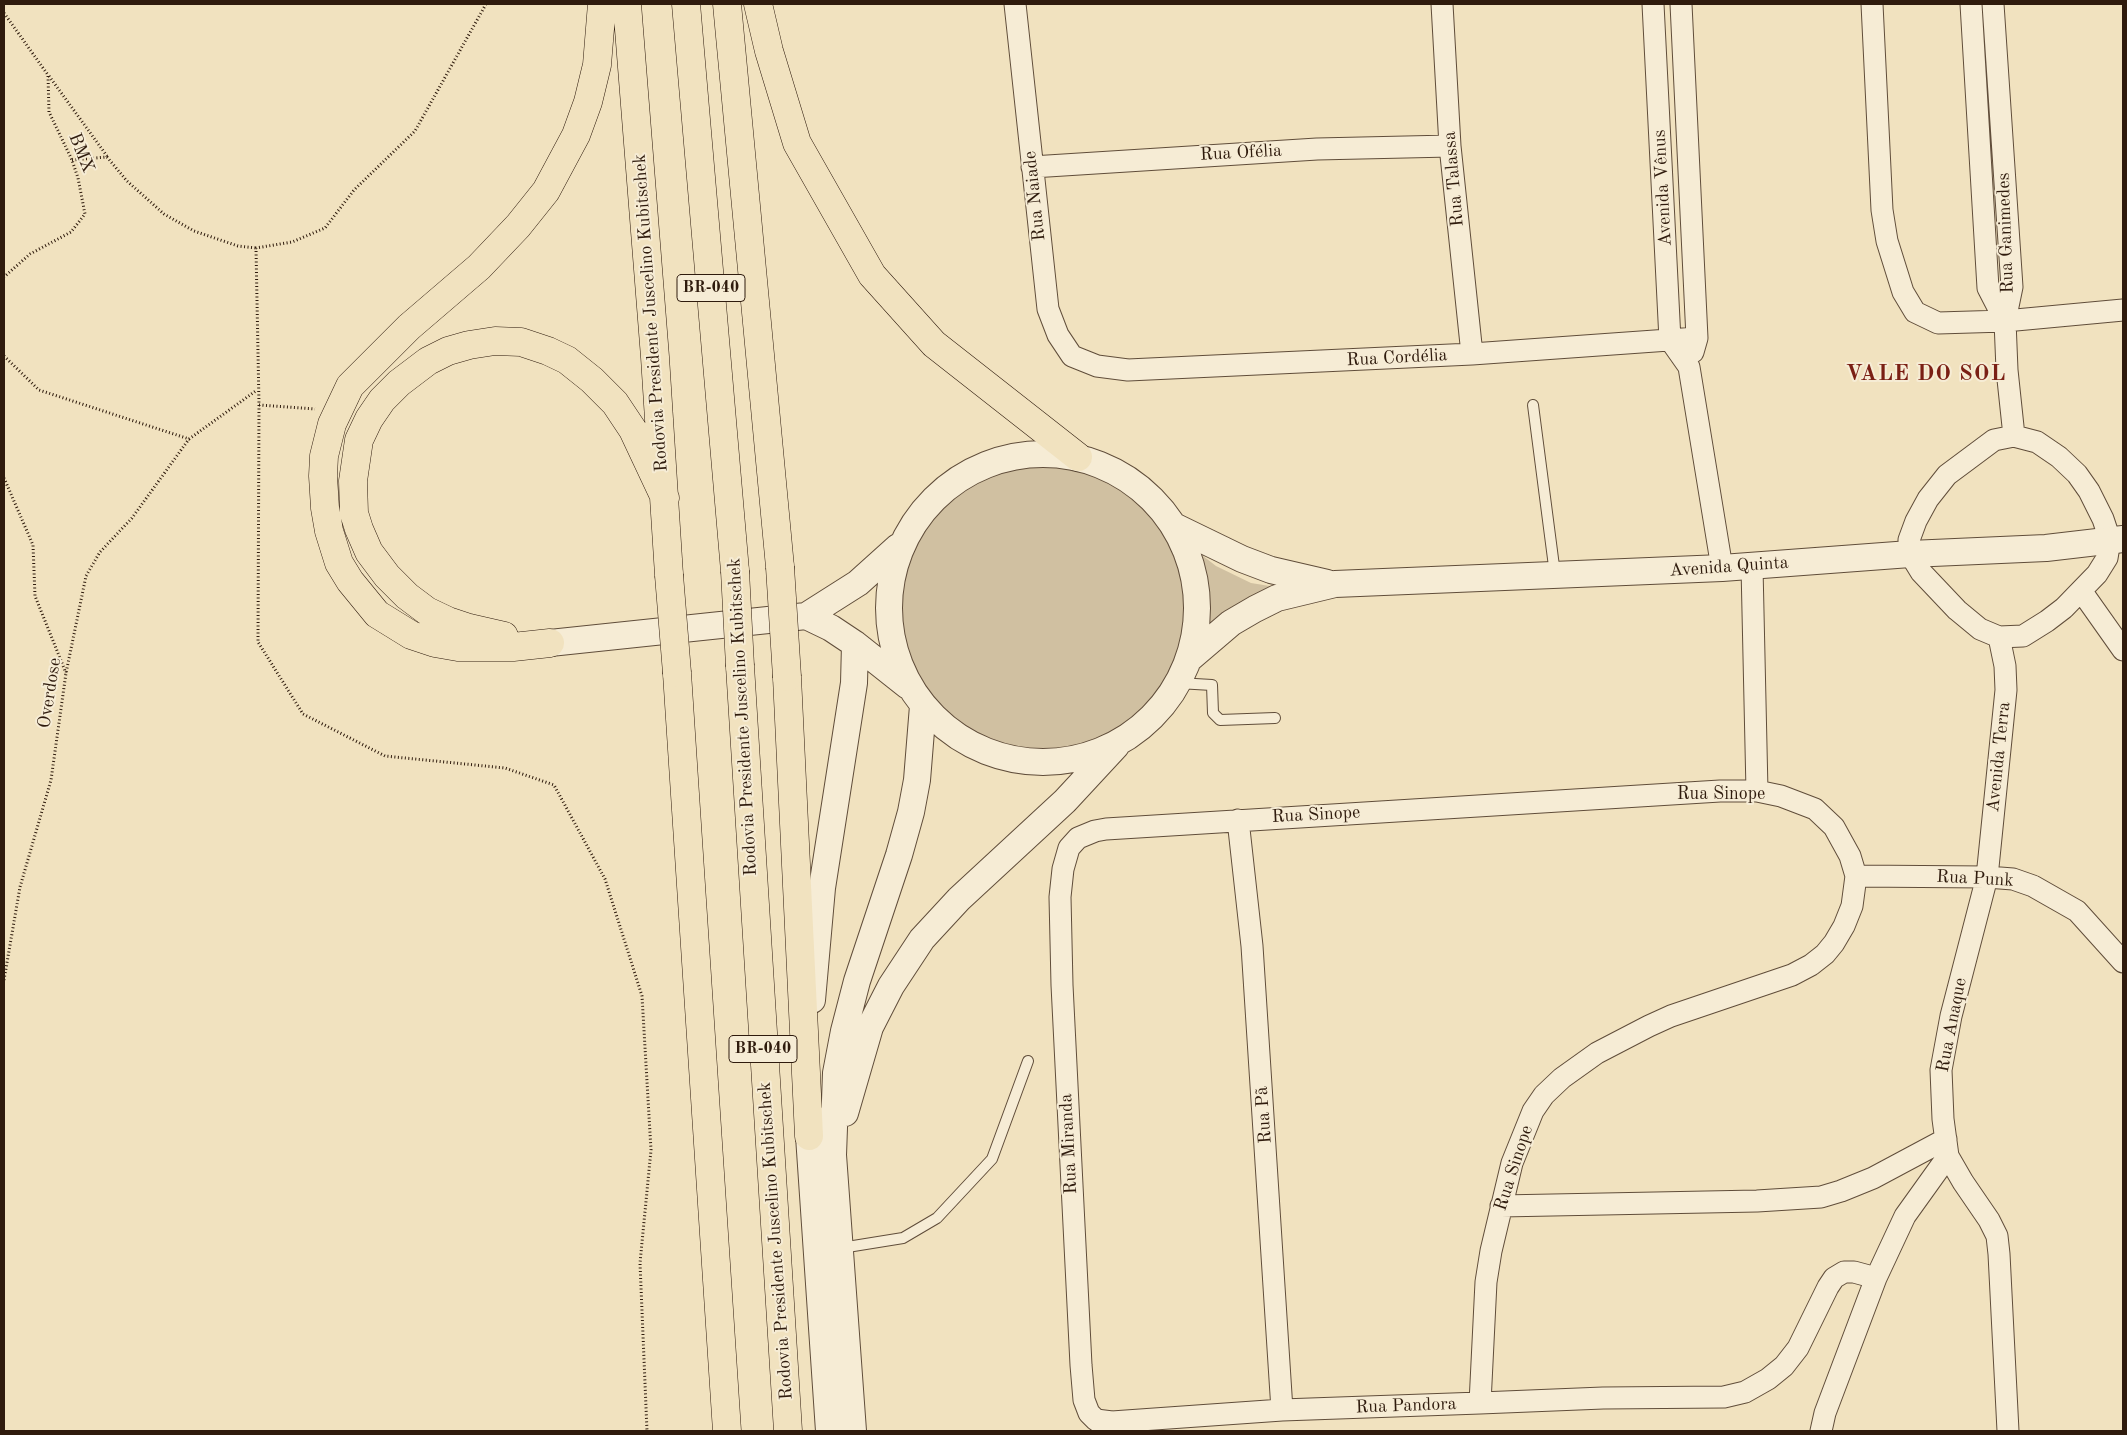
<!DOCTYPE html>
<meta charset="utf-8">
<style>
body{margin:0}
#map{position:relative;width:2127px;height:1435px;overflow:hidden;background:#f1e2bf;font-family:"Old Standard TT",serif}
canvas{display:block}
.frame{position:absolute;inset:0;border:5px solid #2f1b0d;pointer-events:none}
</style>
<div id="map">
<canvas width="2127" height="1435"></canvas>
<div class="frame"></div>
</div>
<script>
const ctx = document.querySelector('canvas').getContext('2d');
ctx.lineJoin = 'round';
function paint(path, color) {
  ctx.fillStyle = color;
  ctx.fill(path, 'evenodd');
}
function toPath(rows) {
  const path = new Path2D();
  for (const r of rows) {
    if (r.length === 3) {
      path.moveTo(r[0] + r[2], r[1]);
      path.arc(r[0], r[1], r[2], 0, 2 * Math.PI);
      continue;
    }
    path.moveTo(r[0], r[1]);
    for (let i = 2; i < r.length; i += 2) path.lineTo(r[i], r[i + 1]);
  }
  return path;
}
function trace(path, color, width, dash) {
  ctx.strokeStyle = color;
  ctx.lineWidth = width;
  ctx.lineCap = dash ? 'butt' : 'round';
  ctx.setLineDash(dash || []);
  ctx.stroke(path);
}
function label(font, color, halo, rows, align = 'center') {
  ctx.font = font + ' "Old Standard TT",serif';
  ctx.lineWidth = 4;
  ctx.setLineDash([]);
  ctx.textBaseline = 'middle';
  ctx.strokeStyle = halo;
  ctx.fillStyle = color;
  for (const [text, x, y, turn = 0] of rows) {
    ctx.save();
    ctx.translate(x, y);
    ctx.rotate((+turn || 0) * Math.PI / 180);
    ctx.textAlign = isNaN(turn) ? turn : align;
    if (halo) ctx.strokeText(text, 0, 0);
    ctx.fillText(text, 0, 0);
    ctx.restore();
  }
}
paint(toPath([
 [1040,607,144],
 [1194,549,1216,566,1251,583,1282,588,1200,638,1207,603,1207,576]
]), '#d0c0a1');
const service = toPath([
 [1533,405,1555,574],
 [1178,683,1212,685,1213,713,1220,720,1275,718],
 [841,1248,903,1238,937,1218,992,1159,1028,1061]
]);
const minor = toPath([
 [1015,4,1048,309,1058,335,1072,356,1097,366,1128,370,1472,354,1697,338],
 [1442,4,1450,146,1472,354],
 [1653,4,1670,340,1689,367,1722,568],
 [1681,4,1697,338,1693,352],
 [1872,4,1882,210,1887,241,1903,292,1915,312,1938,323,2005,321],
 [1971,4,1988,288,2005,321],
 [1993,4,2012,287,2005,321],
 [1032,167,1317,149,1450,146],
 [2014,436,2037,442,2059,457,2077,474,2089,491,2103,519,2110,540,2107,558,2097,574,2064,608,2047,621,2023,636,1999,637,1980,629,1957,610,1921,572,1910,554,1909,540,1916,521,1928,499,1947,475,1994,440,2014,436],
 [2014,436,2007,370,2005,321,2123,310],
 [1752,567,1757,791],
 [2082,592,2123,650],
 [1999,637,2005,666,2006,690,1987,877,1951,1016,1941,1070,1943,1119,1948,1156,1963,1182,1989,1220,1997,1236,1999,1254,2008,1431],
 [1238,820,1252,946,1282,1410],
 [1856,876,1987,877,2013,879,2033,886,2077,911,2123,962],
 [1501,1206,1757,1201,1821,1197,1841,1191,1873,1178,1946,1139],
 [1480,1403,1486,1282,1491,1251,1512,1163,1533,1111,1544,1095,1562,1078,1597,1053,1649,1026,1671,1016,1792,975,1811,965,1825,954,1834,943,1844,926,1852,906,1856,876,1850,856,1834,827,1815,809,1781,796,1757,791,1720,791,1106,829,1095,831,1078,838,1069,848,1063,869,1060,897,1062,985,1081,1365,1084,1400,1089,1413,1096,1420,1112,1422,1282,1410,1480,1403,1603,1398,1724,1397,1745,1392,1768,1379,1784,1366,1798,1348,1828,1287,1834,1278,1844,1272,1854,1272,1876,1278],
 [1821,1431,1825,1413,1876,1278,1905,1216,1948,1156]
]);
const tertiary = toPath([
 [1043,608,154],
 [1174,526,1242,559,1271,570,1327,583],
 [806,616,831,628,855,644,908,686],
 [550,643,806,616,858,583,898,547],
 [1190,658,1231,623,1255,609,1277,598,1335,584,1722,568,1910,554,2046,548,2123,539],
 [812,1000,822,888,854,683,855,644],
 [845,1113,870,1027,891,986,922,939,959,899,1065,801,1116,746],
 [810,1114,809,1136,829,1431],
 [853,1431,833,1155,836,1073,844,1031,857,981,899,855,911,812,917,780,923,706]
]);
const motorway = toPath([
 [627,4,655,357,669,575],
 [686,4,735,571],
 [727,4,780,567],
 [758,4,769,51,797,143,872,275,934,344,1078,457],
 [504,636,469,628,448,621,427,611,407,596,387,576,369,552,359,529,354,513,353,481,359,440,369,419,382,400,399,383,428,361,448,351,469,345,495,341,521,342,548,351,567,360,592,380,615,403,633,430,665,498],
 [550,643,513,647,458,647,435,643,411,635,377,614,350,581,339,563,329,531,325,508,323,476,324,456,332,424,350,386,409,327,479,267,518,226,546,191,576,135,588,102,597,65,602,4],
 [740,666,788,1431],
 [677,673,727,1431],
 [787,677,809,1136]
]);
trace(service, '#604d3a', 12);
trace(minor, '#604d3a', 23);
trace(tertiary, '#604d3a', 28);
trace(motorway, '#2f1b0d', 29);
trace(toPath([
 [486,4,415,131,354,190,325,228,292,242,256,248,259,405,258,642,303,714,385,756,505,768,554,785,605,879,642,996,651,1150,640,1263,647,1431],
 [4,13,48,75,49,112,72,160,78,178,85,214,71,232,30,254,4,277],
 [49,76,107,156],
 [72,160,107,157,127,181,164,214,194,231,238,246,256,248],
 [4,356,39,390,189,439,257,390],
 [259,405,315,409],
 [4,478,33,545,35,596,66,673],
 [4,980,20,887,51,780,66,673,86,576,100,552,132,518,189,439]
]), '#2f1b0d', 3, [1, 2.5]);
trace(service, '#f6ecd5', 10);
trace(minor, '#f6ecd5', 21);
trace(tertiary, '#f6ecd5', 26);
trace(motorway, '#f1e2bf', 28);
const motorwayBridge = toPath([
 [780,567,787,677],
 [735,571,740,666],
 [669,575,677,673]
]);
trace(motorwayBridge, '#2f1b0d', 29, []);
trace(motorwayBridge, '#f1e2bf', 28);
for (const [x, y, w] of [
 [711,288,68],
 [763,1049,68]
]) {
  const box = new Path2D();
  box.roundRect(x - w / 2, y - 13.5, w, 27, 4);
  ctx.fillStyle = '#f6ecd5';
  ctx.fill(box);
  trace(box, '#2f1b0d', 1);
}
label('bold 16px', '#2f1b0d', null, [
 ["BR-040",711,288],
 ["BR-040",763,1049]
]);
label('18px', '#2f1b0d', '#f6ecd5', [
 ["BMX",81,153,68],
 ["Rua Ofélia",1241,153,-3],
 ["Rua Talassa",1454,179,-95],
 ["Avenida Vênus",1663,188,-93],
 ["Rua Naiade",1035,196,-96],
 ["Rua Ganimedes",2006,233,-92],
 ["Rodovia Presidente Juscelino Kubitschek",651,313,-94],
 ["Rua Cordélia",1397,358,-3],
 ["Avenida Quinta",1729,567,-4],
 ["Overdose",50,693,-81],
 ["Rodovia Presidente Juscelino Kubitschek",743,717,-93],
 ["Avenida Terra",1999,757,-84],
 ["Rua Sinope",1721,794],
 ["Rua Sinope",1316,815,-3],
 ["Rua Punk",1975,879,3],
 ["Rua Anaque",1952,1025,-79],
 ["Rua Pã",1264,1115,-94],
 ["Rua Miranda",1069,1144,-93],
 ["Rua Sinope",1514,1168,-72],
 ["Rodovia Presidente Juscelino Kubitschek",776,1241,-94],
 ["Rua Pandora",1406,1406,-2]
]);
ctx.letterSpacing = '1px';
label('bold 22px', '#7a1f14', '#f6ecd5', [
 ["VALE DO SOL",1926,374]
]);
ctx.letterSpacing = '0px';
</script>
